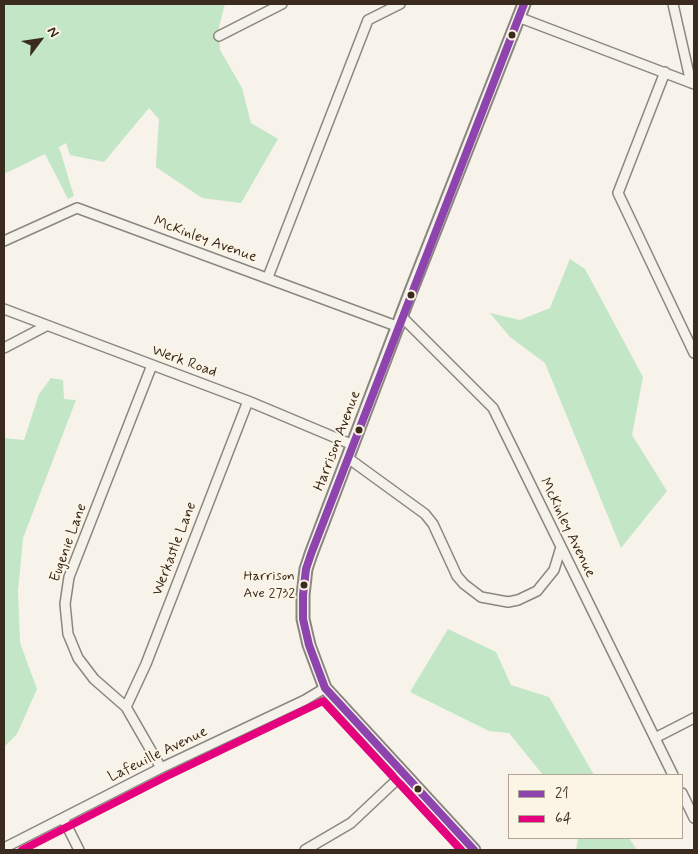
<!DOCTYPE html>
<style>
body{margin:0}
#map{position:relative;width:698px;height:854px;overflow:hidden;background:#f7f3ea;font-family:Mynerve,sans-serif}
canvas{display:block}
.frame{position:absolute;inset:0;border:5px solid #3b2a1e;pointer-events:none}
.legend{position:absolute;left:508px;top:774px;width:175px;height:65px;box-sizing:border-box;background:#fcf5e5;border:1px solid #afa495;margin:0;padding:6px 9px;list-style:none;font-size:15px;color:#3b2a1e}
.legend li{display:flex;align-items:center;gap:10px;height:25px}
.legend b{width:25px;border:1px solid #afa495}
.north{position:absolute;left:15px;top:15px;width:50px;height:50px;-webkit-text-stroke:4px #fcf5e5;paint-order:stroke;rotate:59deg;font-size:14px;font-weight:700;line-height:20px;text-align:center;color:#3b2a1e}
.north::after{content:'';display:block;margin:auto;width:18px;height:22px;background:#3b2a1e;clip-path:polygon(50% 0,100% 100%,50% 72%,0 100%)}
</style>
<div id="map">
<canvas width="698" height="854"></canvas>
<div class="frame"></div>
<ul class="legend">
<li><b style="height:6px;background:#8e44ad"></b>21</li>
<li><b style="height:6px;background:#e5007d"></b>64</li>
</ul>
<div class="north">N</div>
</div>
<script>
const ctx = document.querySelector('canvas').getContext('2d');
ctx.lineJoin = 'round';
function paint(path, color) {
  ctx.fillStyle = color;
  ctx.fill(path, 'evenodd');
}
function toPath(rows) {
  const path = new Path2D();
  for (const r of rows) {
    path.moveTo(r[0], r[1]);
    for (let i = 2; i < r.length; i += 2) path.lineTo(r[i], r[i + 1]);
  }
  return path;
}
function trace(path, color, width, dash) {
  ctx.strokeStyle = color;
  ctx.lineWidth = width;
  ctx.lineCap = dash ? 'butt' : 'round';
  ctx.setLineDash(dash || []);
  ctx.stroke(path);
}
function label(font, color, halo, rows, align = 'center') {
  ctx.font = font + ' Mynerve,sans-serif';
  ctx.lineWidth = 4;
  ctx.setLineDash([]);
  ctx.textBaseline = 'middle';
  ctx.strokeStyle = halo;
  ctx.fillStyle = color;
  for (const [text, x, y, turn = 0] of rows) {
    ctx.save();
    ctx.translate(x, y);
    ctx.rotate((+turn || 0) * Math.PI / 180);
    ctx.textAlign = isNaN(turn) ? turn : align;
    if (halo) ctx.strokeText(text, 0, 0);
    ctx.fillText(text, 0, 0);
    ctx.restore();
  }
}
paint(toPath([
 [4,4,225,4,219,27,220,50,242,88,251,123,278,139,241,203,202,198,156,167,159,119,149,108,104,162,70,155,66,143,59,147,74,196,68,199,45,154,4,174],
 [570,259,585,269,643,377,632,435,667,491,621,548,545,363,510,337,490,313,520,320,550,308],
 [51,378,63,380,64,399,76,400,23,538,18,591,20,643,37,689,17,734,4,747,4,438,24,440,39,394],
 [448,629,496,652,511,685,549,697,594,775,543,775,509,733,489,731,410,692],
 [578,838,629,838,637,850,576,850]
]), '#c2e6c6');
const minor = toPath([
 [673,4,691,83],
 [518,17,694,84],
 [219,36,282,4],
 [665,72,618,193,694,353],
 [4,241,77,208,399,327],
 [268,277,368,20,400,4],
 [4,309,248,401,353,445],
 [402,317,493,408,673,775],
 [4,348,46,326],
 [152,365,69,577,65,604,68,634,78,658,94,679,126,707,161,768],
 [348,458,425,514,433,524,457,576,464,584,481,597,508,602,518,600,537,591,554,570,561,547],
 [126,707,146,664,248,401],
 [655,738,694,718],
 [682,793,694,818],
 [63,818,79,850],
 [4,848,161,768,305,700,325,688],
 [305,850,351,823,403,774]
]);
const major = toPath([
 [474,850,325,688,309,645,303,619,303,595,306,569,311,554,411,291,524,4]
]);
trace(minor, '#8b867f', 12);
trace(major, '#8b867f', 15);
trace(minor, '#f5f2ec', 9);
trace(major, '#f5f2ec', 11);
trace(toPath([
 [474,850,325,688,309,645,303,619,303,595,306,569,311,554,524,4]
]), '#8e44ad', 8);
trace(toPath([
 [22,850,165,777,323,701,461,850]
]), '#e5007d', 8);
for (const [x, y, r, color] of [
 [512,35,4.5,"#3b2a1e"],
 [411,295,4.5,"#3b2a1e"],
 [359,430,4.5,"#3b2a1e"],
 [304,585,4.5,"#3b2a1e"],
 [418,789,4.5,"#3b2a1e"]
]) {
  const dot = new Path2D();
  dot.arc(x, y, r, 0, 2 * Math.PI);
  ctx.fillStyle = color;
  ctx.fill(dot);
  trace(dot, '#fcf5e5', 2);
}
label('14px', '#3b2a1e', '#fcf5e5', [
 ["Harrison",295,577],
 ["Ave 2732",295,594]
], 'right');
label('15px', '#3b2a1e', '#fcf5e5', [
 ["McKinley Avenue",205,240,20],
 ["Werk Road",184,362,20],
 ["Harrison Avenue",338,441,-69],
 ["McKinley Avenue",567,528,64],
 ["Eugenie Lane",69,543,-70],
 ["Werkastle Lane",175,549,-69],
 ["Lafeuille Avenue",158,755,-26]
]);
</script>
